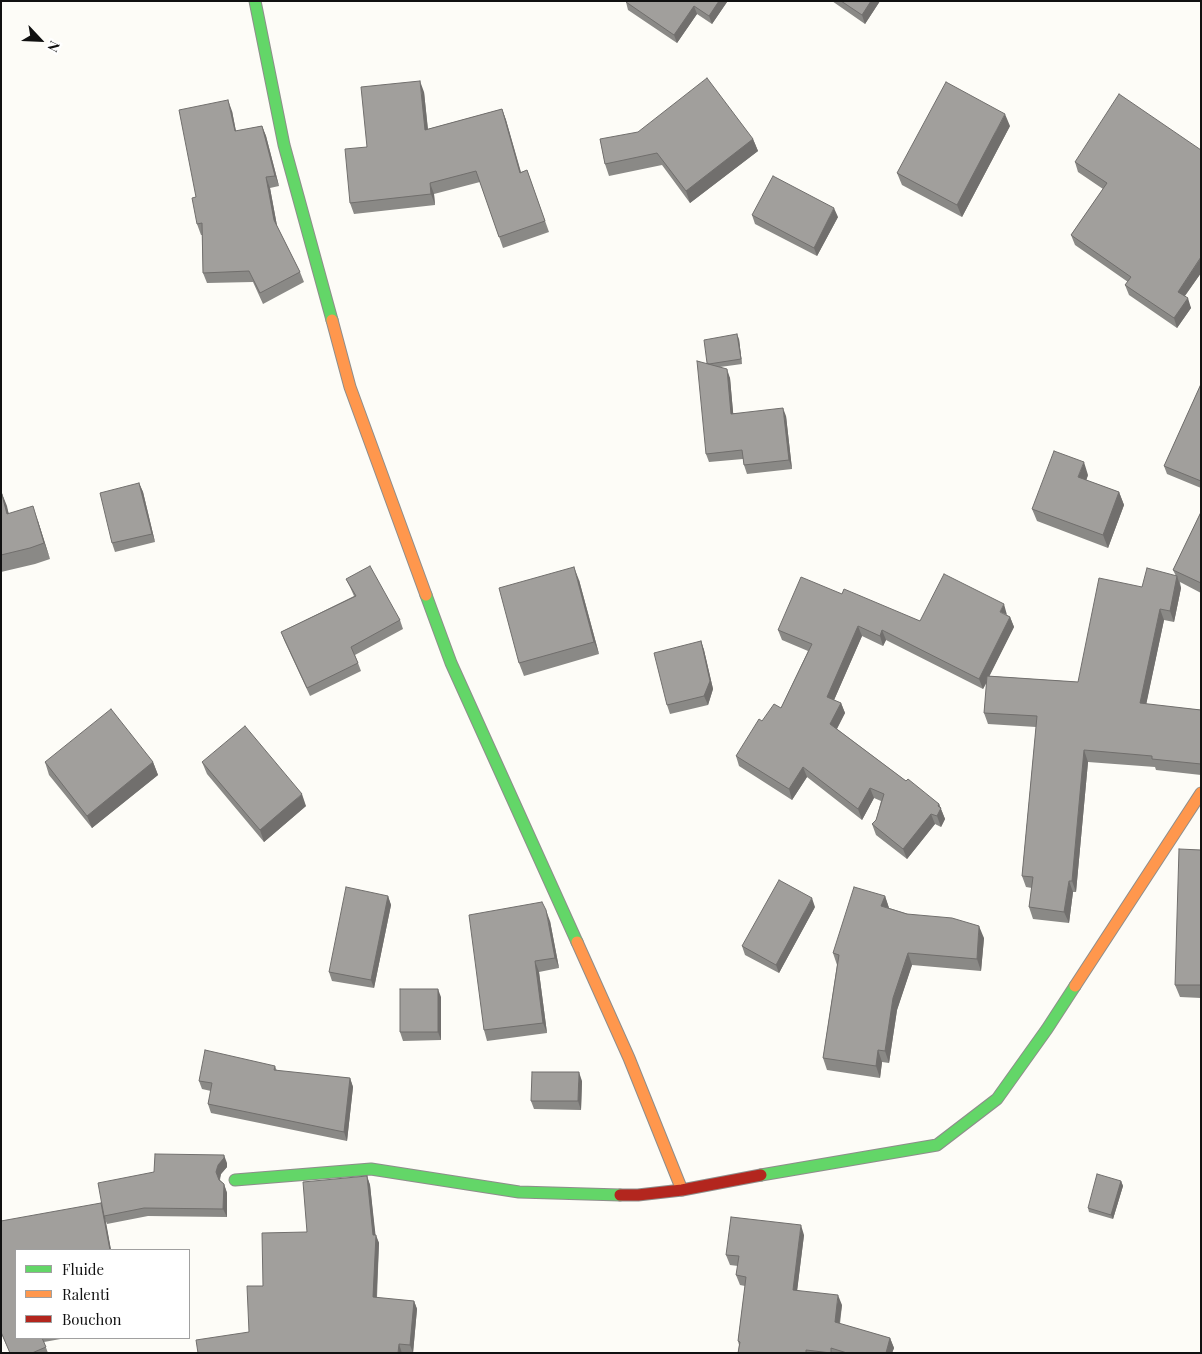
<!DOCTYPE html>
<style>
body{margin:0}
#map{position:relative;width:1202px;height:1354px;overflow:hidden;background:#fdfcf7;font-family:"Playfair Display",serif}
canvas{display:block}
.frame{position:absolute;inset:0;border:2px solid #111;pointer-events:none}
.legend{position:absolute;left:15px;top:1249px;width:175px;height:90px;box-sizing:border-box;background:#fff;border:1px solid #a0a0a0;margin:0;padding:6px 9px;list-style:none;font-size:15px;color:#111}
.legend li{display:flex;align-items:center;gap:10px;height:25px}
.legend b{width:25px;border:1px solid #a0a0a0}
.north{position:absolute;left:15px;top:15px;width:50px;height:50px;-webkit-text-stroke:4px #fff;paint-order:stroke;rotate:115deg;font-size:14px;font-weight:700;line-height:20px;text-align:center;color:#111}
.north::after{content:'';display:block;margin:auto;width:18px;height:22px;background:#111;clip-path:polygon(50% 0,100% 100%,50% 72%,0 100%)}
</style>
<div id="map">
<canvas width="1202" height="1354"></canvas>
<div class="frame"></div>
<ul class="legend">
<li><b style="height:6px;background:#63d668"></b>Fluide</li>
<li><b style="height:6px;background:#ff974d"></b>Ralenti</li>
<li><b style="height:6px;background:#b3261e"></b>Bouchon</li>
</ul>
<div class="north">N</div>
</div>
<script>
const ctx = document.querySelector('canvas').getContext('2d');
ctx.lineJoin = 'round';
function toPath(rows) {
  const path = new Path2D();
  for (const r of rows) {
    path.moveTo(r[0], r[1]);
    for (let i = 2; i < r.length; i += 2) path.lineTo(r[i], r[i + 1]);
  }
  return path;
}
function trace(path, color, width, dash) {
  ctx.strokeStyle = color;
  ctx.lineWidth = width;
  ctx.lineCap = dash ? 'butt' : 'round';
  ctx.setLineDash(dash || []);
  ctx.stroke(path);
}
function paint(path, color) {
  ctx.fillStyle = color;
  ctx.fill(path, 'evenodd');
}
const fast = toPath([
 [255,1,284,145,332,320],
 [426,595,451,663,577,942],
 [761,1175,937,1145,997,1099,1047,1029,1075,986],
 [235,1180,371,1169,519,1192,620,1195]
]);
const slow = toPath([
 [332,320,350,387,426,595],
 [577,942,629,1058,682,1190],
 [1075,986,1201,793]
]);
const jam = toPath([
 [620,1195,638,1195,682,1190,761,1175]
]);
trace(fast, '#8e8d8b', 13);
trace(slow, '#8e8d8b', 13);
trace(jam, '#8e8d8b', 13);
trace(fast, '#63d668', 11);
trace(slow, '#ff974d', 11);
trace(jam, '#b3261e', 11);
paint(toPath([
 [832,1,880,1,865,24],
 [626,2,727,2,712,24,697,14,677,43,628,10],
 [424,92,428,129,502,109,506,120,521,172,527,170,549,232,503,248,480,182,434,194,435,205,354,214,350,203,367,147],
 [232,111,236,131,262,126,266,136,279,186,270,188,277,226,300,272,304,282,263,304,253,282,207,283,203,273,202,235,201,235,197,224,196,197],
 [1010,126,962,217,902,185,897,173],
 [600,139,753,139,758,151,690,203,662,165,609,176,605,164],
 [1201,150,1201,273,1185,296,1191,308,1177,328,1129,295,1125,285,1128,282,1075,245,1071,235,1103,189,1078,172,1075,162],
 [752,215,838,217,817,256,755,224],
 [739,339,742,364,720,367,730,378,733,413,786,416,792,469,747,474,744,465,743,459,709,462,706,454,707,363],
 [1201,384,1201,488,1167,474,1164,466],
 [1088,475,1086,480,1119,492,1124,505,1108,548,1037,521,1032,509],
 [139,483,143,492,155,542,115,552,112,543],
 [1,491,9,514,38,521,50,559,35,564,1,572],
 [1201,512,1201,593,1180,582,1181,588,1174,622,1164,620,1146,704,1201,710,1201,775,1156,770,1155,767,1088,762,1076,892,1073,892,1069,923,1033,919,1029,907,1032,888,1026,887,1022,876,1036,727,988,724,984,713,987,682,983,689,886,640,883,646,862,636,834,700,841,703,845,713,837,729,906,781,939,804,945,819,941,827,935,824,907,859,876,835,872,824,876,820,881,801,874,798,862,820,807,777,792,800,739,766,736,756,762,721,781,708,808,651,782,640,778,630,842,594,920,621,1007,615,1010,617,1014,627,989,676,1078,682,1142,587,1176,576,1173,570],
 [346,579,400,620,403,629,355,655,361,671,310,696,284,640,281,632,354,596,350,587],
 [579,580,599,654,524,676,519,663],
 [701,641,704,650,713,689,708,705,670,714,667,705],
 [45,762,153,762,158,775,92,828,49,775],
 [202,762,306,806,264,842,207,774],
 [1201,850,1201,998,1180,997,1175,985],
 [388,896,391,905,374,988,332,981,329,972],
 [885,896,889,908,984,938,981,971,912,965,897,1010,889,1063,882,1062,880,1078,827,1070,823,1058,837,965,833,953],
 [815,907,779,973,745,955,742,946],
 [550,921,559,968,539,972,547,1033,487,1041,484,1030],
 [441,997,441,1040,403,1041,400,1032],
 [275,1066,277,1071,350,1078,353,1087,347,1141,211,1113,208,1104,211,1091,202,1089,199,1081],
 [582,1081,581,1110,534,1109,531,1101],
 [227,1163,227,1167,221,1174,220,1180,224,1184,227,1193,227,1217,148,1216,107,1224,105,1219,111,1250,16,1250,16,1338,66,1338,44,1342,48,1353,10,1353,1,1333,1,1221,103,1209],
 [367,1176,370,1185,375,1235,379,1243,377,1298,414,1301,417,1309,413,1353,402,1352,249,1332,263,1286,307,1232],
 [1121,1181,1123,1186,1113,1219,1089,1212,1088,1208],
 [804,1235,797,1290,842,1305,840,1324,890,1338,894,1348,892,1353,738,1353,739,1345,738,1341,745,1286,740,1285,736,1275,738,1266,730,1265,726,1255]
]), '#8a8986');
paint(toPath([
 [719,1,727,2,712,24,709,16],
 [871,1,880,1,865,24,862,15],
 [694,6,697,14,677,43,674,35],
 [420,81,424,92,429,141,425,130],
 [228,100,232,111,238,142,235,131],
 [502,109,506,120,524,184,520,173],
 [1005,114,1010,126,962,217,957,205],
 [262,126,266,136,279,186,275,176],
 [753,139,758,151,690,203,686,191],
 [266,177,270,188,278,231,274,220],
 [430,183,434,194,435,205,431,194],
 [834,208,838,217,817,256,814,248],
 [1201,258,1201,273,1181,301,1178,292],
 [1188,298,1191,308,1177,328,1174,318],
 [737,334,739,339,742,364,741,359],
 [727,369,730,378,734,422,731,414],
 [783,408,786,416,792,469,789,460],
 [1084,462,1088,475,1083,490,1078,477],
 [139,483,143,492,155,542,152,534],
 [1,491,7,506,12,530,7,514],
 [1119,492,1124,505,1108,548,1103,535],
 [33,506,38,521,50,559,44,543],
 [574,567,579,580,599,654,594,642],
 [1177,576,1181,588,1174,622,1170,611],
 [1004,604,1007,615,1000,612],
 [1160,609,1164,620,1144,715,1140,703],
 [1010,617,1014,627,983,689,979,679],
 [858,626,862,636,831,707,827,697],
 [882,630,886,640,883,646,880,636],
 [701,641,704,650,713,689,708,705,704,696],
 [841,703,845,713,834,734,830,724],
 [1084,750,1088,762,1076,892,1072,881],
 [153,762,158,775,92,828,87,816],
 [803,767,807,777,792,800,789,789],
 [870,788,874,798,862,820,858,809],
 [302,794,306,806,264,842,260,830],
 [939,804,945,819,941,827,937,816,938,806],
 [931,814,935,824,907,859,903,849],
 [1069,881,1073,892,1069,923,1064,912],
 [388,896,391,905,374,988,371,980],
 [885,896,889,908,881,906],
 [812,898,815,907,779,973,776,965],
 [546,910,550,921,559,968,555,958],
 [979,926,984,938,981,971,977,959],
 [908,953,912,965,897,1010,889,1063,885,1051,893,998],
 [535,961,539,972,547,1033,543,1023],
 [438,989,441,997,441,1040,438,1032],
 [878,1050,882,1062,880,1078,876,1066],
 [579,1072,582,1081,581,1110,578,1101],
 [350,1078,353,1087,347,1141,344,1132],
 [224,1155,227,1163,227,1167,221,1174,219,1181,216,1172,218,1165],
 [367,1176,370,1185,376,1239,376,1235,379,1243,376,1306,373,1297,373,1235],
 [1121,1181,1123,1186,1113,1219,1111,1215],
 [224,1184,227,1193,227,1217,223,1209],
 [101,1203,104,1211,111,1250,110,1250],
 [801,1225,804,1235,796,1300,793,1290],
 [838,1295,842,1305,838,1332,835,1322],
 [414,1301,417,1309,413,1353,410,1345],
 [890,1338,894,1348,892,1353,886,1353],
 [399,1344,402,1353,398,1353]
]), '#716f6d');
const building = toPath([
 [626,1,719,1,709,16,694,6,674,35,626,2,626,1],
 [841,1,871,1,862,15,841,1],
 [707,78,753,139,686,191,657,153,605,164,600,139,638,132,707,78],
 [420,81,425,130,502,109,520,173,527,170,545,221,499,237,476,171,430,183,431,194,350,203,345,149,367,147,361,87,420,81],
 [946,82,1005,114,957,205,897,173,946,82],
 [1119,94,1201,150,1201,257,1178,292,1188,298,1174,318,1125,285,1131,277,1071,235,1107,183,1075,162,1119,94],
 [228,100,235,131,262,126,275,176,266,177,274,220,300,272,260,293,249,271,203,273,202,223,197,224,192,198,196,197,179,110,228,100],
 [773,176,834,208,814,248,752,215,773,176],
 [737,334,741,359,709,364,707,363,704,340,737,334],
 [697,361,727,369,731,414,783,408,789,460,744,465,742,450,706,454,697,361],
 [1201,384,1201,481,1164,466,1201,384],
 [1054,451,1084,462,1078,477,1119,492,1103,535,1032,509,1054,451],
 [139,483,152,534,112,543,100,493,139,483],
 [1,491,7,514,33,506,44,543,30,548,1,555,1,491],
 [1201,512,1201,583,1173,570,1201,512],
 [370,566,400,620,351,647,358,663,307,688,281,632,356,596,346,579,370,566],
 [574,567,594,642,519,663,499,588,574,567],
 [1147,568,1177,576,1170,611,1160,609,1140,703,1201,710,1201,764,1152,759,1152,756,1084,750,1072,881,1069,881,1064,912,1029,907,1033,877,1022,876,1037,716,984,713,987,676,1078,682,1099,578,1142,587,1147,568],
 [944,574,1004,604,1000,612,1010,617,979,679,882,630,880,636,858,626,827,697,841,703,830,724,906,781,908,779,939,804,938,806,941,808,937,816,931,814,903,849,872,824,876,820,884,794,870,788,858,809,803,767,789,789,736,756,759,719,762,721,774,704,781,708,812,644,778,630,801,577,842,594,844,589,920,621,944,574],
 [701,641,710,681,704,696,667,705,654,653,701,641],
 [111,709,153,762,87,816,45,762,111,709],
 [245,726,302,794,260,830,202,762,245,726],
 [1179,849,1201,850,1201,985,1175,985,1179,849],
 [779,880,812,898,776,965,742,946,779,880],
 [346,887,388,896,371,980,329,972,346,887],
 [854,887,885,896,881,906,907,914,952,918,979,926,977,959,908,953,893,998,885,1051,878,1050,876,1066,823,1058,839,955,833,953,854,887],
 [542,902,546,910,555,958,535,961,543,1023,484,1030,469,915,542,902],
 [400,989,438,989,438,1032,400,1032,400,989],
 [205,1050,275,1066,274,1070,350,1078,344,1132,208,1104,212,1083,199,1081,205,1050],
 [532,1072,579,1072,578,1101,531,1101,532,1072],
 [155,1154,224,1155,224,1158,218,1165,216,1172,219,1180,224,1184,223,1209,144,1208,104,1216,98,1183,154,1172,155,1154],
 [1097,1174,1121,1181,1111,1215,1088,1208,1097,1174],
 [367,1176,373,1235,376,1235,373,1297,414,1301,410,1345,399,1344,398,1353,198,1353,196,1340,249,1332,247,1286,263,1286,262,1233,307,1232,303,1182,367,1176],
 [101,1203,110,1250,16,1250,16,1338,42,1338,46,1347,32,1353,10,1353,1,1332,1,1221,101,1203],
 [731,1217,801,1225,793,1290,838,1295,835,1322,890,1338,886,1353,847,1353,831,1348,831,1353,806,1350,806,1353,738,1353,740,1342,738,1341,746,1277,736,1275,739,1256,726,1255,731,1217]
]);
paint(building, '#a19f9c');
trace(building, '#716f6d', 1);
</script>
